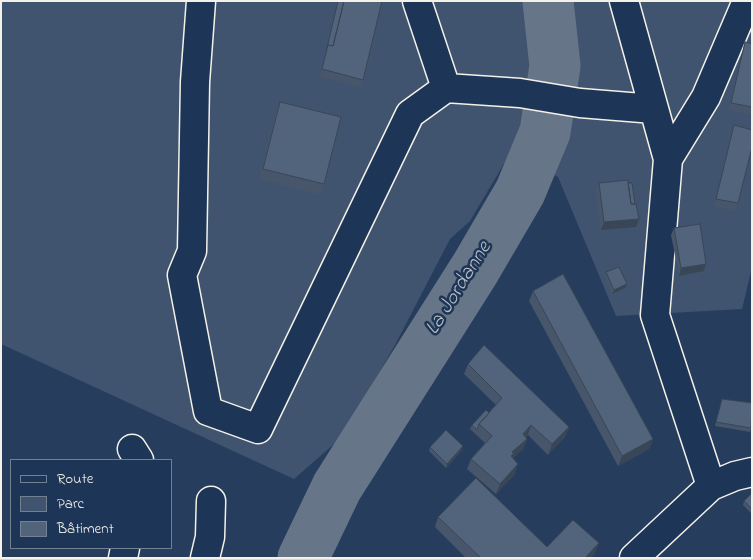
<!DOCTYPE html>
<meta charset="utf-8">
<style>
body{margin:0}
#map{position:relative;width:753px;height:559px;overflow:hidden;background:#263d5d;font-family:"Indie Flower",sans-serif}
canvas{display:block}
.frame{position:absolute;inset:0;border:2px solid #f4f1e8;pointer-events:none}
.legend{position:absolute;left:10px;top:459px;width:162px;height:90px;box-sizing:border-box;background:#1d3557;border:1px solid #738091;margin:0;padding:6px 9px;list-style:none;font-size:15px;color:#f4f1e8}
.legend li{display:flex;align-items:center;gap:10px;height:25px}
.legend b{width:25px;border:1px solid #738091}
</style>
<div id="map">
<canvas width="753" height="559"></canvas>
<div class="frame"></div>
<ul class="legend">
<li><b style="height:6px;background:#1d3557"></b>Route</li>
<li><b style="height:14px;background:#40546f"></b>Parc</li>
<li><b style="height:14px;background:#52647b"></b>Bâtiment</li>
</ul>
</div>
<script>
const ctx = document.querySelector('canvas').getContext('2d');
ctx.lineJoin = 'round';
function paint(path, color) {
  ctx.fillStyle = color;
  ctx.fill(path, 'evenodd');
}
function toPath(rows) {
  const path = new Path2D();
  for (const r of rows) {
    path.moveTo(r[0], r[1]);
    for (let i = 2; i < r.length; i += 2) path.lineTo(r[i], r[i + 1]);
  }
  return path;
}
function trace(path, color, width, dash) {
  ctx.strokeStyle = color;
  ctx.lineWidth = width;
  ctx.lineCap = dash ? 'butt' : 'round';
  ctx.setLineDash(dash || []);
  ctx.stroke(path);
}
function label(font, color, halo, rows, align = 'center') {
  ctx.font = font + ' "Indie Flower",sans-serif';
  ctx.lineWidth = 5;
  ctx.setLineDash([]);
  ctx.textBaseline = 'middle';
  ctx.strokeStyle = halo;
  ctx.fillStyle = color;
  for (const [text, x, y, turn = 0] of rows) {
    ctx.save();
    ctx.translate(x, y);
    ctx.rotate((+turn || 0) * Math.PI / 180);
    ctx.textAlign = isNaN(turn) ? turn : align;
    if (halo) ctx.strokeText(text, 0, 0);
    ctx.fillText(text, 0, 0);
    ctx.restore();
  }
}
paint(toPath([
 [1,1,752,1,752,267,742,309,616,316,558,177,512,150,470,221,450,239,395,345,341,438,294,479,1,344]
]), '#40546f');
trace(toPath([
 [303,558,337,487,475,269,520,192,545,132,555,66,548,1]
]), '#677588', 51);
const minor = toPath([
 [201,1,195,82,192,251,182,275,208,411,258,429,410,114,446,88,520,93,580,103,654,109],
 [417,1,446,88],
 [624,1,668,159],
 [132,449,139,460],
 [711,486,655,315,668,159,706,97,747,1],
 [123,558,125,548],
 [205,558,210,537,211,501],
 [634,558,711,486,735,476,752,472]
]);
trace(minor, '#f4f1e8', 31);
trace(minor, '#1d3557', 28);
paint(toPath([
 [338,1,382,1,363,80,361,87,320,77],
 [745,42,752,44,752,115,728,110],
 [280,102,324,184,321,195,259,179,276,112],
 [734,125,738,203,735,211,714,206,732,133],
 [599,183,636,227,601,230,596,191],
 [674,228,704,271,679,276,671,235],
 [606,272,625,288,612,294,605,276],
 [533,291,653,439,649,449,618,466,529,301],
 [468,364,569,427,565,437,548,455,528,435,526,437,527,439,523,449,513,458,515,474,496,494,467,469,471,459,485,443,470,429,472,425,489,413,496,405,464,374],
 [722,399,752,426,750,432,715,426],
 [430,447,462,450,446,468,429,451],
 [752,493,752,514,743,505,744,501],
 [438,517,547,547,595,553,591,558,466,558,435,527]
]), '#47566a');
paint(toPath([
 [639,219,636,227,601,230,604,222],
 [706,264,704,271,679,276,681,268],
 [627,284,625,288,612,294,614,290],
 [531,425,528,435,519,444,523,434],
 [569,427,565,437,548,455,552,444],
 [527,439,523,449,512,459,512,452],
 [653,439,649,449,618,466,622,456],
 [463,446,462,450,446,468,447,464],
 [518,464,515,474,496,494,500,484],
 [599,543,595,553,591,558,585,558]
]), '#394656');
const building = toPath([
 [338,1,344,1,333,46,328,45,327,48,338,1],
 [344,1,382,1,363,80,322,69,328,45,333,46,344,1],
 [745,42,752,44,752,107,731,103,745,42],
 [280,102,341,117,324,184,263,169,280,102],
 [734,125,752,130,752,147,738,203,716,199,734,125],
 [628,180,631,204,636,204,639,219,604,222,599,183,628,180],
 [628,183,632,183,635,204,631,204,628,183],
 [700,224,706,264,681,268,674,228,700,224],
 [619,267,627,284,614,290,606,272,619,267],
 [563,274,653,439,622,456,533,291,563,274],
 [484,345,569,427,552,444,531,425,523,434,527,439,512,452,514,453,511,456,518,464,500,484,471,459,492,436,479,424,502,398,468,364,484,345],
 [722,399,752,403,751,428,716,422,722,399],
 [486,410,489,413,479,424,477,430,472,425,486,410],
 [446,430,463,446,447,464,430,447,446,430],
 [476,478,547,547,573,520,599,543,585,558,481,558,438,517,476,478],
 [752,493,752,509,744,501,752,493]
]);
paint(building, '#52647b');
trace(building, '#394656', 1);
label('italic 21px', '#bcbfc2', '#1d3557', [
 ["La Jordanne",460,289,-58]
]);
</script>
